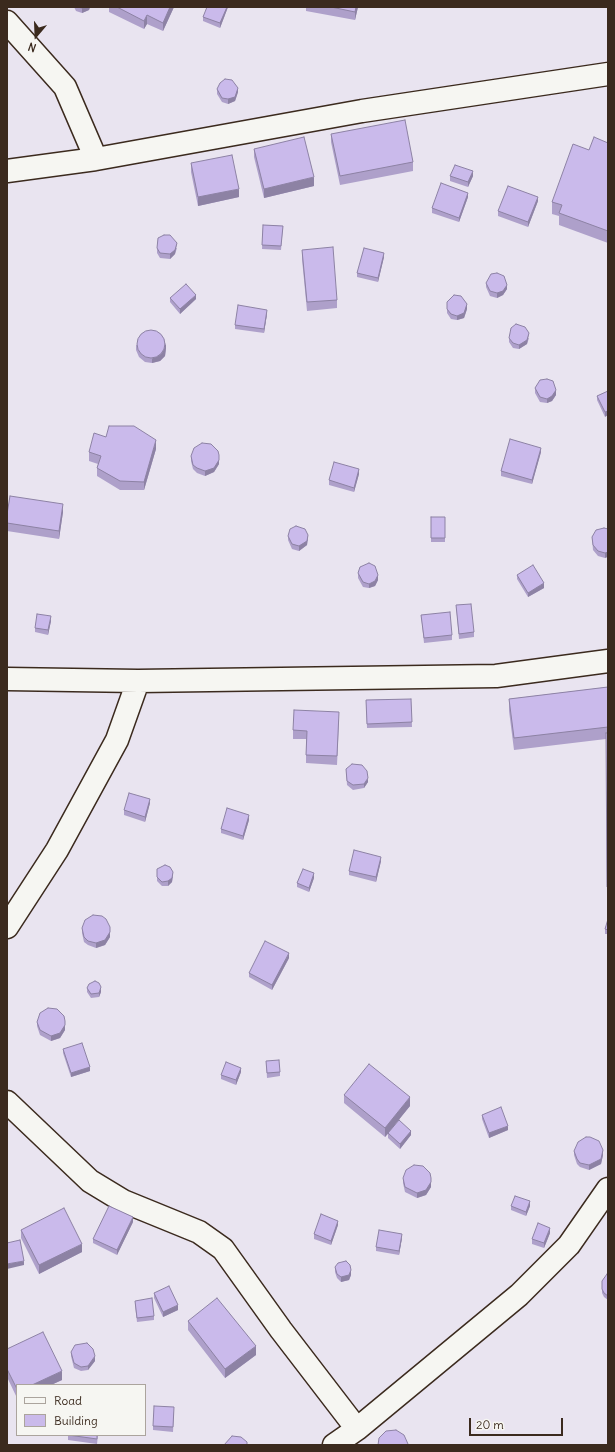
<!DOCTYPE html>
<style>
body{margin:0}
#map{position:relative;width:615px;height:1452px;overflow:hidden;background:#e9e4f0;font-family:Delius,sans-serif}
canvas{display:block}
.frame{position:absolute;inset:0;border:8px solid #3b2a1e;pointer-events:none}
.legend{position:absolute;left:16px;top:1384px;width:130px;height:52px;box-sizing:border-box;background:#f6f6f2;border:1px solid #aba49d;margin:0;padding:5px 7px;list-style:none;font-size:12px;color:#3b2a1e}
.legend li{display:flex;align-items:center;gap:8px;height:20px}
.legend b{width:20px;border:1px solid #aba49d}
.north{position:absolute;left:16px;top:16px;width:40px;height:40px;-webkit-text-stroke:3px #f6f6f2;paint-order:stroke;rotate:199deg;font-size:11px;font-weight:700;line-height:16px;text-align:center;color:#3b2a1e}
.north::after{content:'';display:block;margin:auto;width:14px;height:18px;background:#3b2a1e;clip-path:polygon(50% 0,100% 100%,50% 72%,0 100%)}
.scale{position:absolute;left:469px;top:1418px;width:94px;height:18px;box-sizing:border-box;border:2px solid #3b2a1e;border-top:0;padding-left:5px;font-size:12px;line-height:14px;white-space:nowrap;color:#3b2a1e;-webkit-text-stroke:3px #f6f6f2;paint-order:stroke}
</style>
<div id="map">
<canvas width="615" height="1452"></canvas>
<div class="frame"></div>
<ul class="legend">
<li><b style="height:5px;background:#f6f6f2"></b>Road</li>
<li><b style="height:11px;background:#cabaeb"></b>Building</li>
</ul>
<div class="north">N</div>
<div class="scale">20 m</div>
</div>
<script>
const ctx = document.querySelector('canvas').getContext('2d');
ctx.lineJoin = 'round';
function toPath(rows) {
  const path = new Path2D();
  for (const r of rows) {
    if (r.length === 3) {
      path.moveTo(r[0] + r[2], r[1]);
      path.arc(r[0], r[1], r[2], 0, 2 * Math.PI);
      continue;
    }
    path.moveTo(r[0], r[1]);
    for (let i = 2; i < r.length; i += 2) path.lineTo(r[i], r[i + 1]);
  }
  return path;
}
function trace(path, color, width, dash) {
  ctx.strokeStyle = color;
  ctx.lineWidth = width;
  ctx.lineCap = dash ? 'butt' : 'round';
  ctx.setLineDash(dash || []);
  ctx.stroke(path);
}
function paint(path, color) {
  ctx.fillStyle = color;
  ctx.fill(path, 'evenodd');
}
const minor = toPath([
 [7,22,65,87,96,159],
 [7,171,96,159,362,111,608,74],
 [7,679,138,681,496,676,608,661],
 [7,927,57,850,117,740,138,681],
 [7,1102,90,1181,123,1201,199,1232,223,1249,281,1330,357,1429],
 [334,1445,357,1429,519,1295,569,1245,608,1189]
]);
trace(minor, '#3b2a1e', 25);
trace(minor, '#f6f6f2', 22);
paint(toPath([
 [74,7,90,7,89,10,82,13,76,11],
 [109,7,174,7,163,31,147,24,144,29,109,12],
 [228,7,220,28,203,21,203,17],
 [306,7,358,7,355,20,306,11],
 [217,89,238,92,235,101,228,104,222,102,217,94],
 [331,134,413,162,413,171,340,185,331,142],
 [608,143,608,243,559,225,559,216,552,214,552,202,589,150],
 [254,149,314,186,264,198,254,157],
 [191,163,239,197,198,206,191,172],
 [450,176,473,176,468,187,450,181],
 [468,197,459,222,432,213,432,208],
 [538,201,528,227,498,216,498,211],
 [263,225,283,226,281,250,262,249],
 [157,248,177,248,175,254,170,259,160,258,157,253],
 [302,250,337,300,337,308,307,311,302,259],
 [384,257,378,282,357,277,357,273],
 [486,283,507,289,503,295,497,298,490,296,486,287],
 [170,298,196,299,180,314,170,302],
 [447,302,467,309,464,318,457,320,451,319,447,313],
 [267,314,264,333,235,329,235,325],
 [509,338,529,338,527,344,519,349,513,348,509,342],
 [136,345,166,348,165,356,160,361,152,363,145,362,139,357,136,350],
 [535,388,556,395,552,401,547,403,540,402,535,393],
 [608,391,605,417,597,400,597,396],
 [106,437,156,449,144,490,120,490,97,476,97,468,98,464,89,461,89,452],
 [541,452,532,484,501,476,501,471],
 [191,456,219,464,214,472,205,476,197,473,193,469,191,461],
 [359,474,354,492,329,485,329,480],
 [63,512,59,539,7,531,7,514],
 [431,517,445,517,445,542,431,542],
 [608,529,605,558,598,556,593,550,592,537],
 [288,536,308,539,307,545,299,551,292,549,288,540],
 [358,573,378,580,375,586,369,588,363,587,358,578],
 [517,575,544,588,528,597,517,579],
 [456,605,474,632,474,637,459,639],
 [421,615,452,635,452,640,424,643],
 [51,621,48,635,35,632,35,628],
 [608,687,608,898,607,898,606,739,514,750,509,711,509,699],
 [411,699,412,727,367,728,366,700],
 [339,720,337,765,306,763,306,739,293,739,293,730],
 [346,769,368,782,364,788,353,790,347,785],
 [150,803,145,822,124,815,124,810],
 [249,820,243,840,221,833,221,829],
 [381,861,376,882,349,875,349,871],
 [157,869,173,877,172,882,168,886,162,886,157,881],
 [314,878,309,892,297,887,297,883],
 [608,919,608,934,605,934,605,929],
 [110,927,110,937,105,945,96,948,88,945,84,942,82,933,82,928],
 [289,958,272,990,249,977,249,973],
 [87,988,101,992,99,997,91,998,87,992],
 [37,1022,65,1030,60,1038,51,1041,40,1035,37,1026],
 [63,1049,90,1071,71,1077,63,1053],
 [266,1061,280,1072,280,1076,267,1078],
 [241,1072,236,1085,221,1079,221,1075],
 [344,1095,410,1106,395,1124,411,1135,400,1149,388,1138,388,1134,385,1137,344,1103],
 [482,1115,508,1130,489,1138,482,1119],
 [574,1151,603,1155,601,1164,589,1170,580,1167,577,1164,574,1155],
 [403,1178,431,1187,426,1195,417,1198,405,1192,403,1183],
 [511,1206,530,1206,526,1216,511,1210],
 [133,1222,117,1255,93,1243,93,1239],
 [338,1225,331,1245,314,1239,314,1234],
 [21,1230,82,1252,39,1274,21,1238],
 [550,1233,544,1248,532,1244,532,1239],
 [402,1238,399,1255,376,1251,376,1247],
 [335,1267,351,1275,349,1280,341,1282,337,1278,335,1272],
 [608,1274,608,1300,604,1297,602,1293,602,1289],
 [154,1293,178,1310,163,1317,154,1298],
 [135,1301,154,1316,154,1320,137,1322,135,1305],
 [188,1321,256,1355,225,1378,188,1330],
 [7,1349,62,1380,51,1385,17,1385,17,1398,7,1377],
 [71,1352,95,1361,88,1370,81,1371,74,1368,71,1356],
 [174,1412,173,1432,153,1430,153,1426],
 [68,1435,98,1435,97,1444,68,1440]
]), '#aea0ca');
paint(toPath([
 [86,7,90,7,89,10,82,13,82,8],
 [170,7,174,7,163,31,163,23],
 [227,7,228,7,220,28,220,23],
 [356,7,358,7,355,20,355,12],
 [147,15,147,24,144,29,144,21],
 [238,88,238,92,235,101,228,104,228,99],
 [473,171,473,176,468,187,468,182],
 [314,177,314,186,264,198,264,189],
 [239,189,239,197,198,206,198,197],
 [468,193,468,197,459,222,459,218],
 [538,197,538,201,528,227,528,222],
 [177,243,175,254,170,259,170,254],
 [384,253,384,257,378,282,378,278],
 [507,285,507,289,503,295,497,298,497,293],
 [196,295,196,299,180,314,180,309],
 [467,304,467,309,464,318,457,320,457,316],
 [267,310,267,314,264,333,264,329],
 [529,333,527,344,519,349,519,345],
 [166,344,166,348,165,356,160,361,152,363,152,359],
 [556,390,556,395,552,401,547,403,547,399],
 [608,411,608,415,605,417,605,412],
 [156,440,156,449,144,490,144,482],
 [541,448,541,452,532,484,532,480],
 [219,460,219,464,214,472,205,476,205,471],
 [359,469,359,474,354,492,354,488],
 [63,504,63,512,59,539,59,531],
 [308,535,307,545,299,551,299,546],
 [608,552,608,557,605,558,605,553],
 [378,575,378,580,375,586,369,588,369,584],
 [544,583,544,588,528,597,528,593],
 [51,616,51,621,48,635,48,630],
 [368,778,368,782,364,788,364,784],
 [150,799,150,803,145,822,145,817],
 [249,815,249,820,243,840,243,836],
 [381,857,381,861,376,882,376,877],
 [173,872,172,882,168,886,168,881],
 [314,873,314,878,309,892,309,888],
 [110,932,110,937,105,945,96,948,96,943],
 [289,953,289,958,272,990,272,985],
 [101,987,101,992,99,997,99,993],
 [65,1025,65,1030,60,1038,51,1041,51,1036],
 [90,1067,90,1071,71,1077,71,1073],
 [241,1068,241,1072,236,1085,236,1080],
 [410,1097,410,1106,385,1137,385,1128],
 [508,1126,508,1130,489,1138,489,1133],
 [411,1131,411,1135,400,1149,400,1144],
 [603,1150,603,1155,601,1164,589,1170,589,1165],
 [431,1182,431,1187,426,1195,417,1198,417,1193],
 [530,1201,530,1206,526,1216,526,1212],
 [133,1217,133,1222,117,1255,117,1250],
 [338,1221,338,1225,331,1245,331,1241],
 [550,1228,550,1233,544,1248,544,1243],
 [402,1234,402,1238,399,1255,399,1251],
 [82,1244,82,1252,39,1274,39,1265],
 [24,1261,24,1265,7,1269,7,1264],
 [351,1270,351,1275,349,1280,341,1282,341,1277],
 [178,1305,178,1310,163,1317,163,1312],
 [256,1346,256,1355,225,1378,225,1369],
 [95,1356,95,1361,88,1370,88,1366],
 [62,1371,62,1380,51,1385,32,1385]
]), '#8d82a4');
const building = toPath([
 [77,7,86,7,82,8,77,7],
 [117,7,170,7,163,23,147,15,144,21,117,7],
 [207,7,227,7,220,23,203,17,207,7],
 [331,7,356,7,355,12,331,7],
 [225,79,232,80,238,88,235,97,228,99,222,98,217,89,220,83,225,79],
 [405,120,413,162,340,176,331,134,405,120],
 [304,137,314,177,264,189,254,149,304,137],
 [594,137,608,143,608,231,559,213,562,205,552,202,573,144,589,150,594,137],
 [232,155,239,189,198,197,191,163,232,155],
 [455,165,473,171,468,182,450,176,455,165],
 [441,183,468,193,459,218,432,208,441,183],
 [508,186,538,197,528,222,498,211,508,186],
 [263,225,283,226,281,246,262,245,263,225],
 [164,235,170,235,177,243,175,250,170,254,160,253,157,248,158,238,164,235],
 [333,247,337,300,307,302,302,250,333,247],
 [364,248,384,253,378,278,357,273,364,248],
 [497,273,504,276,507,285,503,291,497,293,490,291,486,283,491,274,497,273],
 [186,284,196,295,180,309,170,298,186,284],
 [454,295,461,296,467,304,464,313,457,316,451,314,447,309,447,302,454,295],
 [238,305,267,310,264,329,235,325,238,305],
 [516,324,525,327,529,333,527,340,519,345,513,343,509,338,511,328,516,324],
 [151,344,14],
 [547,379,553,381,556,390,552,396,547,399,540,397,535,388,540,380,547,379],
 [608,391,608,411,605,412,597,396,608,391],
 [109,426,134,426,156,440,144,482,120,481,97,468,101,456,89,452,94,433,106,437,109,426],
 [510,439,541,448,532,480,501,471,510,439],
 [202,443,211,444,218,451,219,455,219,460,214,468,205,471,197,468,193,465,191,456,194,448,202,443],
 [334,462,359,469,354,488,329,480,334,462],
 [10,496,63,504,59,531,7,523,7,514,10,496],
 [431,517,445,517,445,538,431,538,431,517],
 [296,526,305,529,308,535,307,541,299,546,292,544,288,536,290,529,296,526],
 [604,528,608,529,608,552,605,553,598,551,593,545,592,537,596,530,604,528],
 [369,563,375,566,378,575,375,581,369,584,363,582,358,573,360,567,369,563],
 [533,565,544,583,528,593,517,575,533,565],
 [471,604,474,632,459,634,456,605,471,604],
 [450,612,452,635,424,638,421,615,450,612],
 [37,614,51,616,48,630,35,628,37,614],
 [608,687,608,727,514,738,509,699,608,687],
 [411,699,412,722,367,724,366,700,411,699],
 [294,710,339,712,337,756,306,755,307,731,293,730,294,710],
 [606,733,608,733,608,887,607,887,606,733],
 [352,764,362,765,367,771,368,778,364,784,353,785,347,781,346,769,352,764],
 [129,793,150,799,145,817,124,810,129,793],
 [227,808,249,815,243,836,221,829,227,808],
 [354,850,381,857,376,877,349,871,354,850],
 [165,865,170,867,173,872,172,878,168,881,162,882,157,877,157,869,165,865],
 [303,869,314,873,309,888,297,883,303,869],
 [93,915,102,916,106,919,110,927,110,932,105,940,96,943,88,941,84,937,82,928,85,920,93,915],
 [608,919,608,930,605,929,608,919],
 [265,941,289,953,272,985,249,973,265,941],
 [95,981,99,983,101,987,99,993,91,994,87,988,89,984,95,981],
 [48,1008,57,1009,64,1016,65,1021,65,1025,60,1033,51,1036,40,1030,37,1022,40,1013,48,1008],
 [82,1043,90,1067,71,1073,63,1049,82,1043],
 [279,1060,280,1072,267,1073,266,1061,279,1060],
 [226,1062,241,1068,236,1080,221,1075,226,1062],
 [369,1064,410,1097,385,1128,344,1095,369,1064],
 [501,1107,508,1126,489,1133,482,1115,501,1107],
 [399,1120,411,1131,400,1144,388,1133,399,1120],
 [586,1137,590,1137,599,1141,603,1150,601,1159,589,1165,580,1163,577,1159,574,1151,578,1142,586,1137],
 [414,1165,423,1166,430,1173,431,1178,431,1182,426,1190,417,1193,405,1187,403,1178,406,1170,414,1165],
 [515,1196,530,1201,526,1212,511,1206,515,1196],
 [109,1206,133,1217,117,1250,93,1239,109,1206],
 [64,1208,82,1244,39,1265,21,1230,64,1208],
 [321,1214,338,1221,331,1241,314,1234,321,1214],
 [538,1223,550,1228,544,1243,532,1239,538,1223],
 [379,1230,402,1234,399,1251,376,1247,379,1230],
 [20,1240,24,1261,7,1264,7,1243,20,1240],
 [346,1261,350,1265,351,1270,349,1275,341,1277,337,1274,335,1267,338,1263,346,1261],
 [607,1274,608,1274,608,1296,604,1293,602,1289,602,1281,607,1274],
 [169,1286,178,1305,163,1312,154,1293,169,1286],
 [152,1298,154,1316,137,1318,135,1301,152,1298],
 [217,1298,256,1346,225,1369,188,1321,217,1298],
 [43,1332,62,1371,32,1385,17,1385,17,1389,7,1369,7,1349,43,1332],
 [87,1343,93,1349,95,1356,88,1366,81,1367,74,1363,71,1352,75,1345,87,1343],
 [154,1406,174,1407,173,1427,153,1426,154,1406],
 [396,1430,404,1435,408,1444,408,1445,378,1445,379,1438,386,1431,396,1430],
 [68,1435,97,1435,97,1439,68,1435],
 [232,1436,241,1437,247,1442,247,1445,224,1445,232,1436]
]);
paint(building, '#cabaeb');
trace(building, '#8d82a4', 1);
</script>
